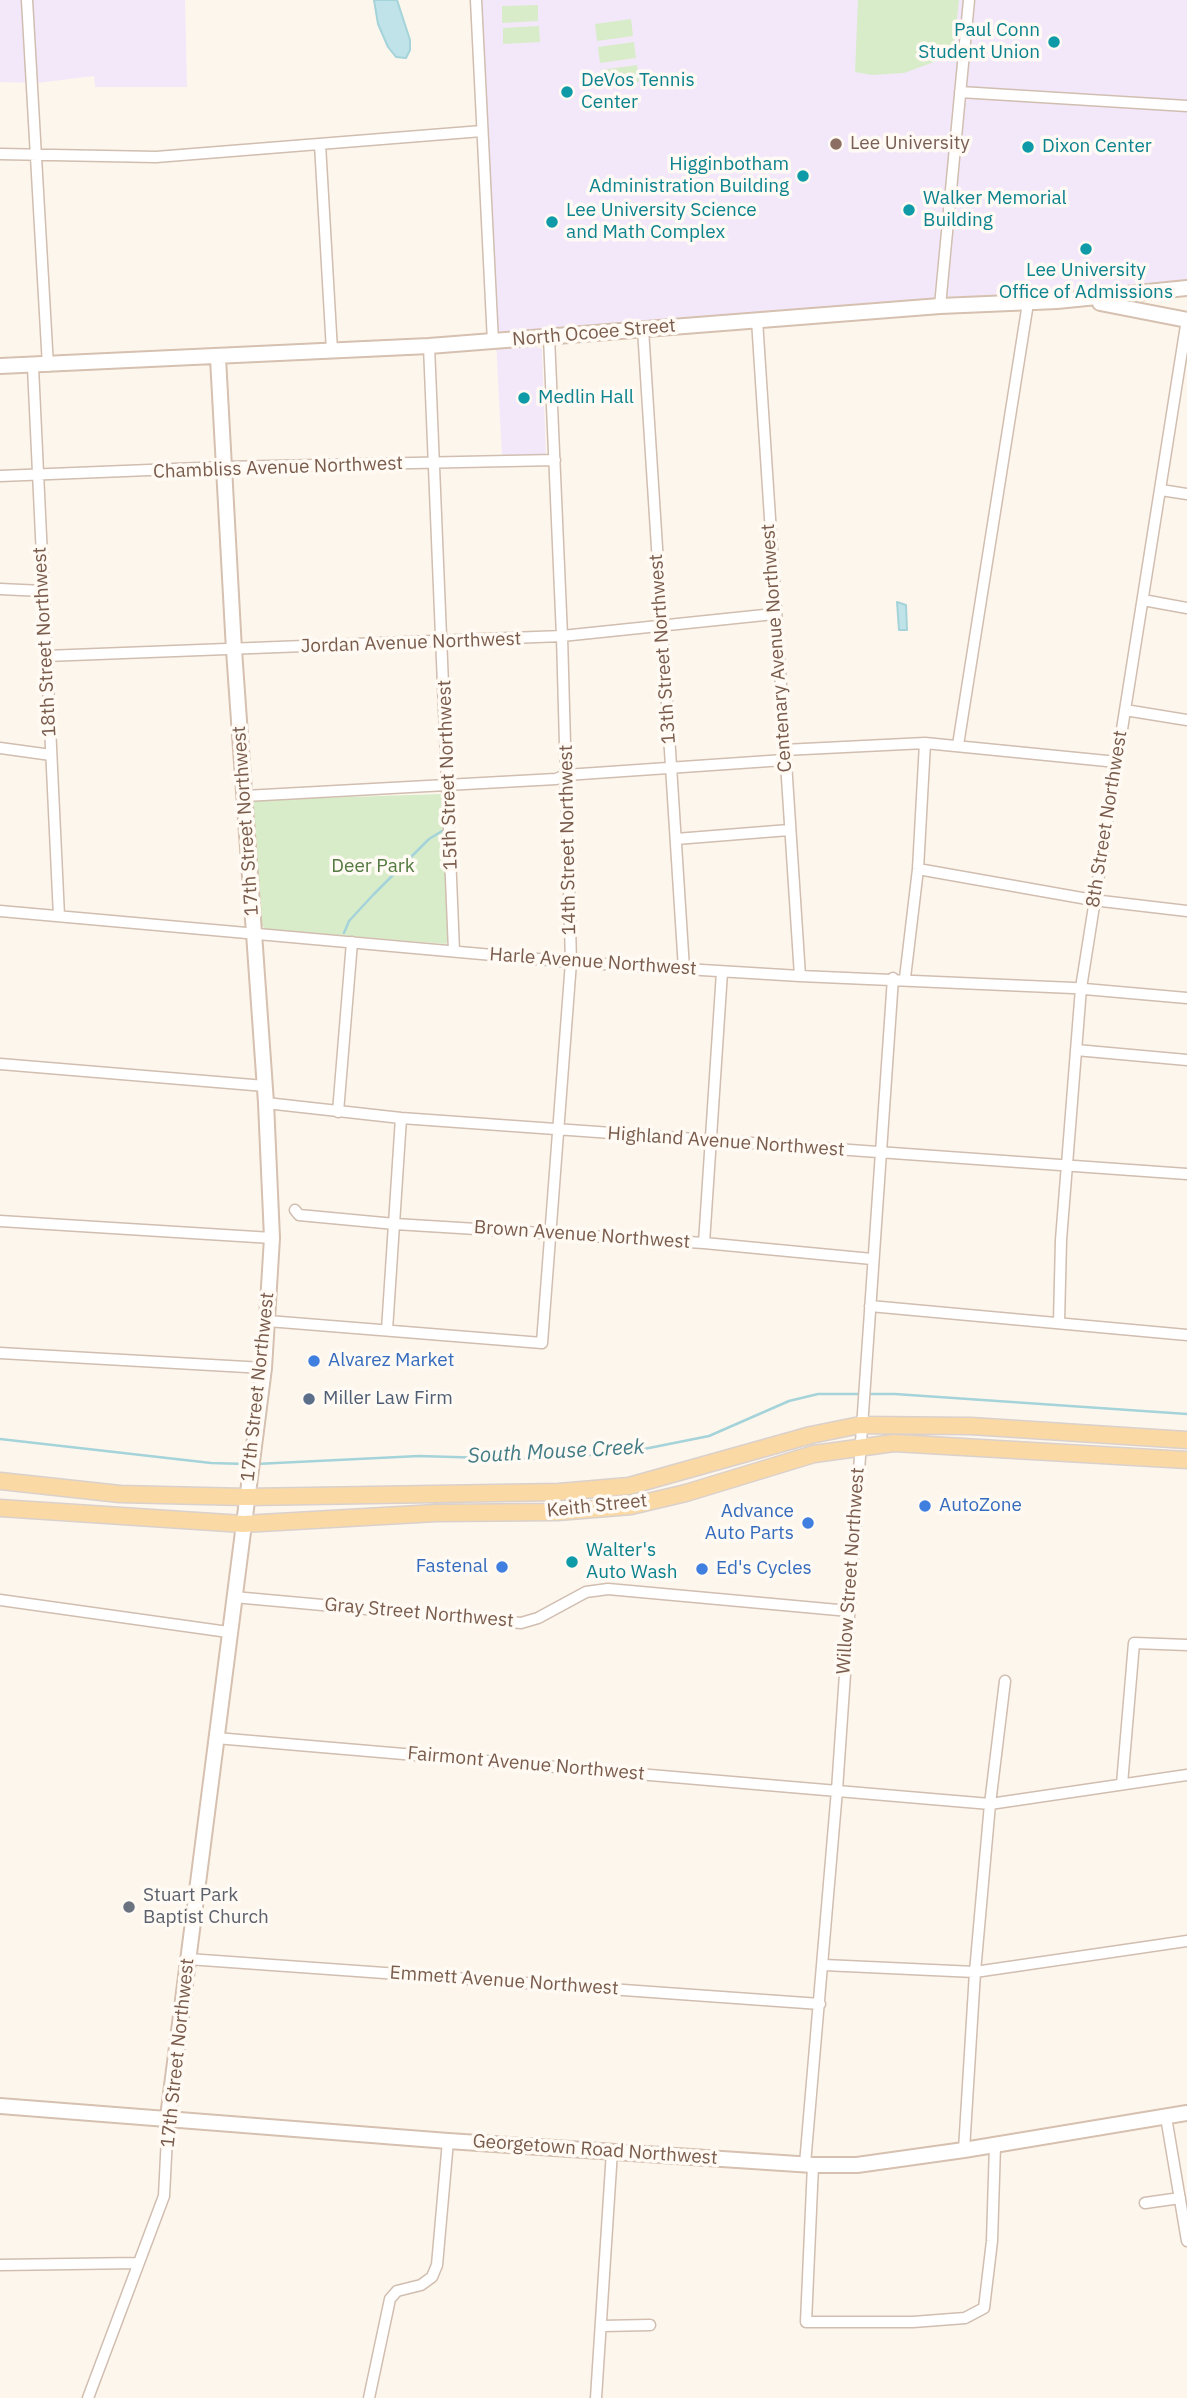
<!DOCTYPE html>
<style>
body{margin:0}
canvas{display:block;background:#fdf6ec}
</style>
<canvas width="1187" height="2398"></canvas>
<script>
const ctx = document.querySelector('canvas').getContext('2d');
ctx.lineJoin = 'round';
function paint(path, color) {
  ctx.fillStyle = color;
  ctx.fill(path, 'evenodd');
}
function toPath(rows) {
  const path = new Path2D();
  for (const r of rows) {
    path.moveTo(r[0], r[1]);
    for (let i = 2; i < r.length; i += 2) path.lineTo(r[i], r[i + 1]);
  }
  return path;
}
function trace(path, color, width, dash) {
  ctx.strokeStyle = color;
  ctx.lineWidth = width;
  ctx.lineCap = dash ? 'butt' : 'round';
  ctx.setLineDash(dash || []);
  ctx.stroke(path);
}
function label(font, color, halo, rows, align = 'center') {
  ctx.font = font + ' "IBM Plex Sans",sans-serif';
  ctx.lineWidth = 7;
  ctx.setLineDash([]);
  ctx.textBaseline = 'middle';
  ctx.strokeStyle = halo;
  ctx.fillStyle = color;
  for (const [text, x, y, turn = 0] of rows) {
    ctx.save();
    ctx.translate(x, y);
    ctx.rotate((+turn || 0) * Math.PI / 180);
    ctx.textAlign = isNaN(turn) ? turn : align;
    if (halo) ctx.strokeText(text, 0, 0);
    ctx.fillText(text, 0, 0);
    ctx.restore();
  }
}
paint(toPath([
 [0,0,185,0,187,87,95,87,94,76,37,83,0,82],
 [478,0,1187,0,1187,288,940,306,534,329,536,347,542,349,546,454,502,456]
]), '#f3e8fa');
paint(toPath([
 [858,0,959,0,953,55,904,73,872,75,855,72],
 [538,5,538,21,502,23,502,6],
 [631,19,633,36,597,41,595,24],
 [539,26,540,42,503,44,503,28],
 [634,42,636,58,600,63,598,47],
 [637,65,639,82,603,86,601,70],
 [442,794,449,939,446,944,266,929,260,925,252,804,254,800]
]), '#d8ecc9');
const water = toPath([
 [374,0,397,0,410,40,410,50,406,58,396,57,388,47,378,24,374,0],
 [897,602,906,605,907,630,899,630,897,602]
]);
paint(water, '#bfe3e8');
trace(water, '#a5d3da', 2);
trace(toPath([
 [344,933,349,921,373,895,429,839,442,831],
 [0,1439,211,1463,246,1464],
 [256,1464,419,1456,521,1459,624,1453,709,1436,789,1401,818,1394,895,1394,1187,1414]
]), '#a5d3da', 2.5);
const street = toPath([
 [27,0,48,366],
 [476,0,493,342],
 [960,92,1187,106],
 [320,144,332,351],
 [0,154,156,157,482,131],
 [940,306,969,0],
 [757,320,800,976],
 [643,329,684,969],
 [429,346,454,951],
 [33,367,59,916],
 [0,476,224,467,555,460],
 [1161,490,1187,494],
 [0,589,43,591],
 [1143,600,1187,608],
 [46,656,562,636,774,614],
 [1125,710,1187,720],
 [958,745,1028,303],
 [0,748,51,755],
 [784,750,925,743,1117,762],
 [245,796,556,779,566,775,784,760],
 [676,839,789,830],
 [918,869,1093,900,1187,911],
 [0,911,571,962,800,976,1073,988,1187,998],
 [905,978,918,869,925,743],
 [1076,1050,1187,1060],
 [0,1064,265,1086],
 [266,1103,401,1118,1187,1174],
 [338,1112,352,942],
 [295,1210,299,1215,395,1224,704,1243,872,1259],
 [0,1221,272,1238],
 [704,1243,722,972],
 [870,1306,1187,1335],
 [268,1321,542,1343,571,962,562,636,549,337],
 [1059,1322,1061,1240,1081,988,1187,319],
 [387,1330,401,1118],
 [0,1353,264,1368],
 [234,1597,521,1623,538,1618,586,1592,608,1589,849,1611],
 [0,1600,228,1632],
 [216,1738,990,1804,1187,1775],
 [1122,1784,1134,1643,1187,1645],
 [188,1959,820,2004],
 [824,1965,975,1972,1187,1941],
 [1166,2117,1187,2241],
 [964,2150,975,1972,990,1804,1005,1681],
 [805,2164,837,1790,893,978],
 [813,2165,806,2322,913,2322,965,2318,984,2308,992,2241,995,2145],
 [1145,2203,1180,2198],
 [0,2265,138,2263],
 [602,2326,650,2325],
 [88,2398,164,2196,168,2117],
 [369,2398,390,2299,397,2291,421,2285,432,2277,437,2265,448,2141],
 [596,2398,612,2151]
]);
const secondary = toPath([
 [1100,303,1187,320],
 [0,366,429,346,940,306,1057,301,1187,288],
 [0,2106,448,2141,813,2165,857,2165,964,2150,1187,2113],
 [168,2117,264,1368,272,1238,266,1103,234,650,218,358]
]);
const primary = toPath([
 [0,1481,120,1494,246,1497,559,1492,629,1486,811,1435,860,1425,971,1426,1187,1440],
 [0,1508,243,1524,436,1513,558,1512,631,1506,686,1493,814,1454,894,1443,1187,1460]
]);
trace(street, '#d1beb0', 13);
trace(secondary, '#d6c0b0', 18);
trace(primary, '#dad1cd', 19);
trace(street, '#fff', 10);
trace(secondary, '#fff', 14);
trace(primary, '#fbd9a5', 16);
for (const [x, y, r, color] of [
 [1054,42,7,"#0f9aa8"],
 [567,92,7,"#0f9aa8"],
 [836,144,7,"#8d6e63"],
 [1028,147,7,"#0f9aa8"],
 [803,176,7,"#0f9aa8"],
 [909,210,7,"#0f9aa8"],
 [552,222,7,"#0f9aa8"],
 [1086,249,7,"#0f9aa8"],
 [524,398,7,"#0f9aa8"],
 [314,1361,7,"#3f7fe0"],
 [309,1399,7,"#5c6f8a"],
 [925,1506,7,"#3f7fe0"],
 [808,1523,7,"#3f7fe0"],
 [572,1562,7,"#0f9aa8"],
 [502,1567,7,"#3f7fe0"],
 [702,1569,7,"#3f7fe0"],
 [129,1907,7,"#6b7280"]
]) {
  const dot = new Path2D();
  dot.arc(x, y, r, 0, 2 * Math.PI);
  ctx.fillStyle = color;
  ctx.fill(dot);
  trace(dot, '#fffaf3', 2.5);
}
label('19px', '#0d838f', '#fffaf3', [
 ["Paul Conn",1040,31,"right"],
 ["Student Union",1040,53,"right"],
 ["DeVos Tennis",581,81],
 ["Center",581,103],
 ["Dixon Center",1042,147],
 ["Higginbotham",789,165,"right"],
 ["Administration Building",789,187,"right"],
 ["Walker Memorial",923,199],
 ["Building",923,221],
 ["Lee University Science",566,211],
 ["and Math Complex",566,233],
 ["Lee University",1086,271,"center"],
 ["Office of Admissions",1086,293,"center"],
 ["Medlin Hall",538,398],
 ["Walter's",586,1551],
 ["Auto Wash",586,1573]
], 'left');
label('19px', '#785e54', '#fffaf3', [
 ["Lee University",850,144]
], 'left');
label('19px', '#7a5c4d', '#fffaf3', [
 ["North Ocoee Street",594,333,-5],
 ["Chambliss Avenue Northwest",278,468,-2],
 ["18th Street Northwest",45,642,-93],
 ["Jordan Avenue Northwest",411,643,-2],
 ["Centenary Avenue Northwest",777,648,-94],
 ["13th Street Northwest",663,649,-94],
 ["15th Street Northwest",448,775,-92],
 ["8th Street Northwest",1107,819,-81],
 ["17th Street Northwest",246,821,-94],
 ["14th Street Northwest",568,840,-91],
 ["Harle Avenue Northwest",593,962,4],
 ["Highland Avenue Northwest",726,1142,4],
 ["Brown Avenue Northwest",582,1235,4],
 ["17th Street Northwest",258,1387,-84],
 ["Keith Street",597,1506,-6],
 ["Willow Street Northwest",851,1571,-86],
 ["Gray Street Northwest",419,1613,5],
 ["Fairmont Avenue Northwest",526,1764,5],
 ["Emmett Avenue Northwest",504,1981,4],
 ["17th Street Northwest",178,2053,-84],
 ["Georgetown Road Northwest",595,2150,4]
]);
label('19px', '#537a41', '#fffaf3', [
 ["Deer Park",373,867]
]);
label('19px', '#366cbe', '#fffaf3', [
 ["Alvarez Market",328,1361],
 ["AutoZone",939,1506],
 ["Advance",794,1512,"right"],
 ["Auto Parts",794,1534,"right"],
 ["Fastenal",488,1567,"right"],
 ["Ed's Cycles",716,1569]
], 'left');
label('19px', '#4e5e75', '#fffaf3', [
 ["Miller Law Firm",323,1399]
], 'left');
label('19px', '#5b616d', '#fffaf3', [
 ["Stuart Park",143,1896],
 ["Baptist Church",143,1918]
], 'left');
label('italic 21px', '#437c86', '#fffaf3', [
 ["South Mouse Creek",556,1452,-3]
]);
</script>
